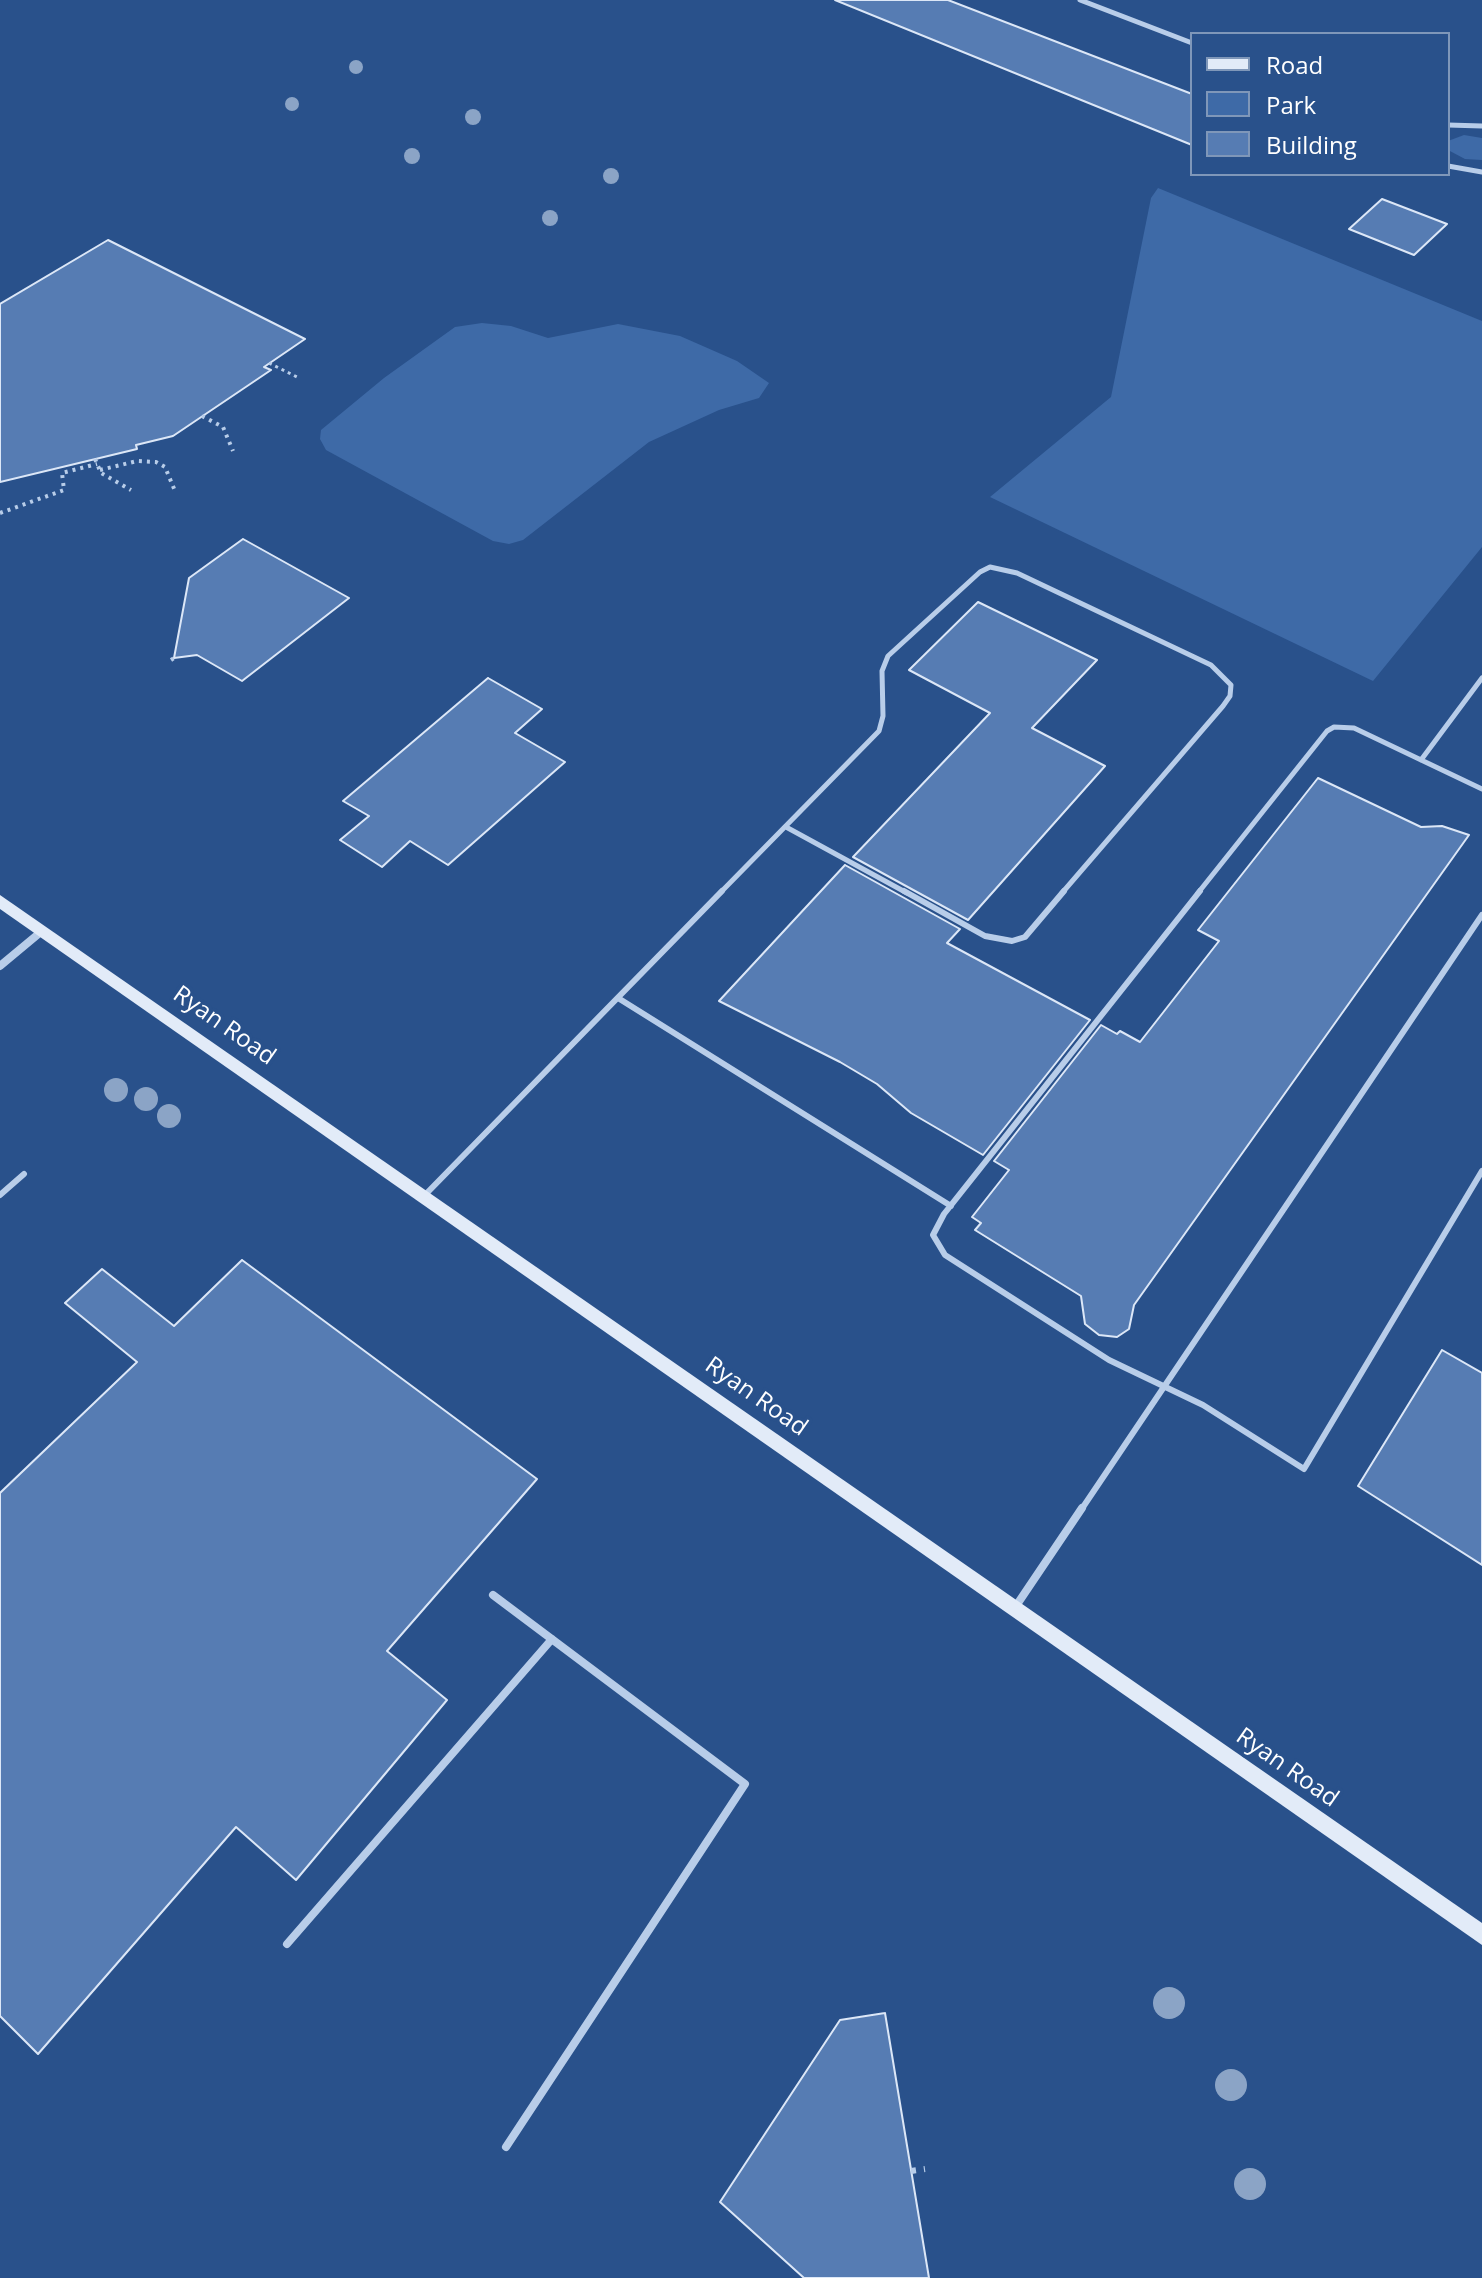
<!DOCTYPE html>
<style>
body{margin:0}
#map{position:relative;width:1482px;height:2278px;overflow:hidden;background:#29518b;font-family:"Open Sans",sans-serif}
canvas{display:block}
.legend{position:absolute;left:1190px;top:32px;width:260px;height:144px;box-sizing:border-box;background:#29518b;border:2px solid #7f97b9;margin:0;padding:10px 14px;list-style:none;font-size:24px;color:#fff}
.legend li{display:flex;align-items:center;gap:16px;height:40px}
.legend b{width:40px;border:2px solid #7f97b9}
</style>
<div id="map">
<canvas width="1482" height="2278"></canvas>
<ul class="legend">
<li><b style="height:10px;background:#e2ebf8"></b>Road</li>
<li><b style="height:22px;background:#3e6aa7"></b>Park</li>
<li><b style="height:22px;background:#567cb3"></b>Building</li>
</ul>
</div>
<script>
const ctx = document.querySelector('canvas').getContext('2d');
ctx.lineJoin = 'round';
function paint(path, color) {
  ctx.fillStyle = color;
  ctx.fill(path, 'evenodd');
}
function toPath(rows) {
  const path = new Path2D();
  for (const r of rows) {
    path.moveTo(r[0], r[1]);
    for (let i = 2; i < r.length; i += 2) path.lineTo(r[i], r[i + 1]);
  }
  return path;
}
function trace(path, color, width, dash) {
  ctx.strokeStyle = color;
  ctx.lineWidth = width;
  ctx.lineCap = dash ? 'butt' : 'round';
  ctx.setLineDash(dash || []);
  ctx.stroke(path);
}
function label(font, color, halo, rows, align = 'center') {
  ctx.font = font + ' "Open Sans",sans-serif';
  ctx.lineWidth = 7;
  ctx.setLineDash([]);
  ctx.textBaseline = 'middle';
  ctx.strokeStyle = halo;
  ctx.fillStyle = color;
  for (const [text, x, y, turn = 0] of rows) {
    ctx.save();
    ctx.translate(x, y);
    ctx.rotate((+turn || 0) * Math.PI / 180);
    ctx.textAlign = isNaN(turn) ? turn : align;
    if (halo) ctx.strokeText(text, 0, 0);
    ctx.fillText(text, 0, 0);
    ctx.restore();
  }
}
paint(toPath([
 [1464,135,1482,138,1482,160,1465,159,1448,150,1448,141],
 [1158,188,1482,321,1482,547,1373,681,990,497,1111,397,1151,198],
 [482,323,511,326,548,338,618,324,680,336,737,361,769,383,759,398,719,410,649,442,523,540,509,544,493,541,326,450,320,439,321,430,384,378,455,327]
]), '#3e6aa7');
const building = toPath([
 [835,0,948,0,1192,94,1192,145,835,0],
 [1382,199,1447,224,1414,255,1349,229,1382,199],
 [108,240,305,339,264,367,271,370,173,436,136,445,137,449,0,482,0,304,108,240],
 [243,539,349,598,242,681,197,655,174,658,189,578,243,539],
 [978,602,1097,660,1032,728,1105,766,968,920,853,857,990,713,909,670,978,602],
 [488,678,542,709,515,733,565,762,448,865,410,841,382,867,340,840,369,816,343,801,488,678],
 [1318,778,1421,827,1442,826,1469,835,1134,1305,1129,1329,1117,1337,1099,1335,1085,1324,1081,1296,975,1230,981,1223,972,1217,1009,1170,994,1161,1101,1025,1117,1034,1120,1031,1140,1042,1219,941,1198,930,1318,778],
 [845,865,960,929,947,943,1090,1020,983,1155,911,1113,877,1084,840,1062,719,1001,845,865],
 [242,1260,537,1479,387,1651,447,1700,296,1880,236,1827,38,2054,0,2016,0,1493,137,1362,65,1303,102,1269,174,1326,242,1260],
 [1442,1350,1482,1373,1482,1565,1358,1486,1442,1350],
 [885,2013,929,2278,804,2278,720,2202,840,2020,885,2013]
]);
paint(building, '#567cb3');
trace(building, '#dce7f7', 2);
trace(toPath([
 [269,363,297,377]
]), '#b8cde9', 3, [3, 4]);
trace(toPath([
 [202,416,223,427,233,451],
 [95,459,101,473,131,490],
 [100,470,137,461,156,462,165,467,175,491],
 [0,513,64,490,62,473,97,464],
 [171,660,174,658]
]), '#b8cde9', 4, [3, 5]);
trace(toPath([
 [911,2171,925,2169]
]), '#b8cde9', 6, [5, 8]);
trace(toPath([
 [1421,760,1482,678],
 [786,827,907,893],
 [720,893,879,731,883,716,882,671,888,656,980,572,990,567,1017,573,1211,665,1231,685,1230,696,1223,706,1062,893],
 [1198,893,1327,731,1334,727,1354,728,1482,789]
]), '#b8cde9', 5);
trace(toPath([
 [904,891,985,936,1012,941,1025,937,1064,891],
 [1200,891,944,1214,933,1235,945,1255,1109,1360,1203,1405,1304,1469,1482,1171],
 [618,998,951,1206],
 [0,1195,24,1174],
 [423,1197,722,891],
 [1081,1510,1482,915]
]), '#b8cde9', 6);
trace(toPath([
 [493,1595,745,1784,506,2147],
 [1016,1606,1082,1508],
 [287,1944,552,1639]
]), '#b8cde9', 8);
trace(toPath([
 [1080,0,1192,43],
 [1448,125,1482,126],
 [1448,166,1482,172]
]), '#b8cde9', 5);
trace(toPath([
 [0,966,42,931]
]), '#b8cde9', 8);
paint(toPath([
 [0,895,1482,1923,1482,1945,0,909,0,895]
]), '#e2ebf8');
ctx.fillStyle = '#8ba4c6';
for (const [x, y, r] of [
 [356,67,7],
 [292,104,7],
 [473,117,8],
 [412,156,8],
 [611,176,8],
 [550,218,8],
 [116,1090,12],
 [146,1099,12],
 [169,1116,12],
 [1169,2003,16],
 [1231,2085,16],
 [1250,2184,16]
]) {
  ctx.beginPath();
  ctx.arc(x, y, r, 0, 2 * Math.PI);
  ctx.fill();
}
label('24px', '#fff', '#29518b', [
 ["Ryan Road",224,1026,35],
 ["Ryan Road",756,1397,35],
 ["Ryan Road",1287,1768,35]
]);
</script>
